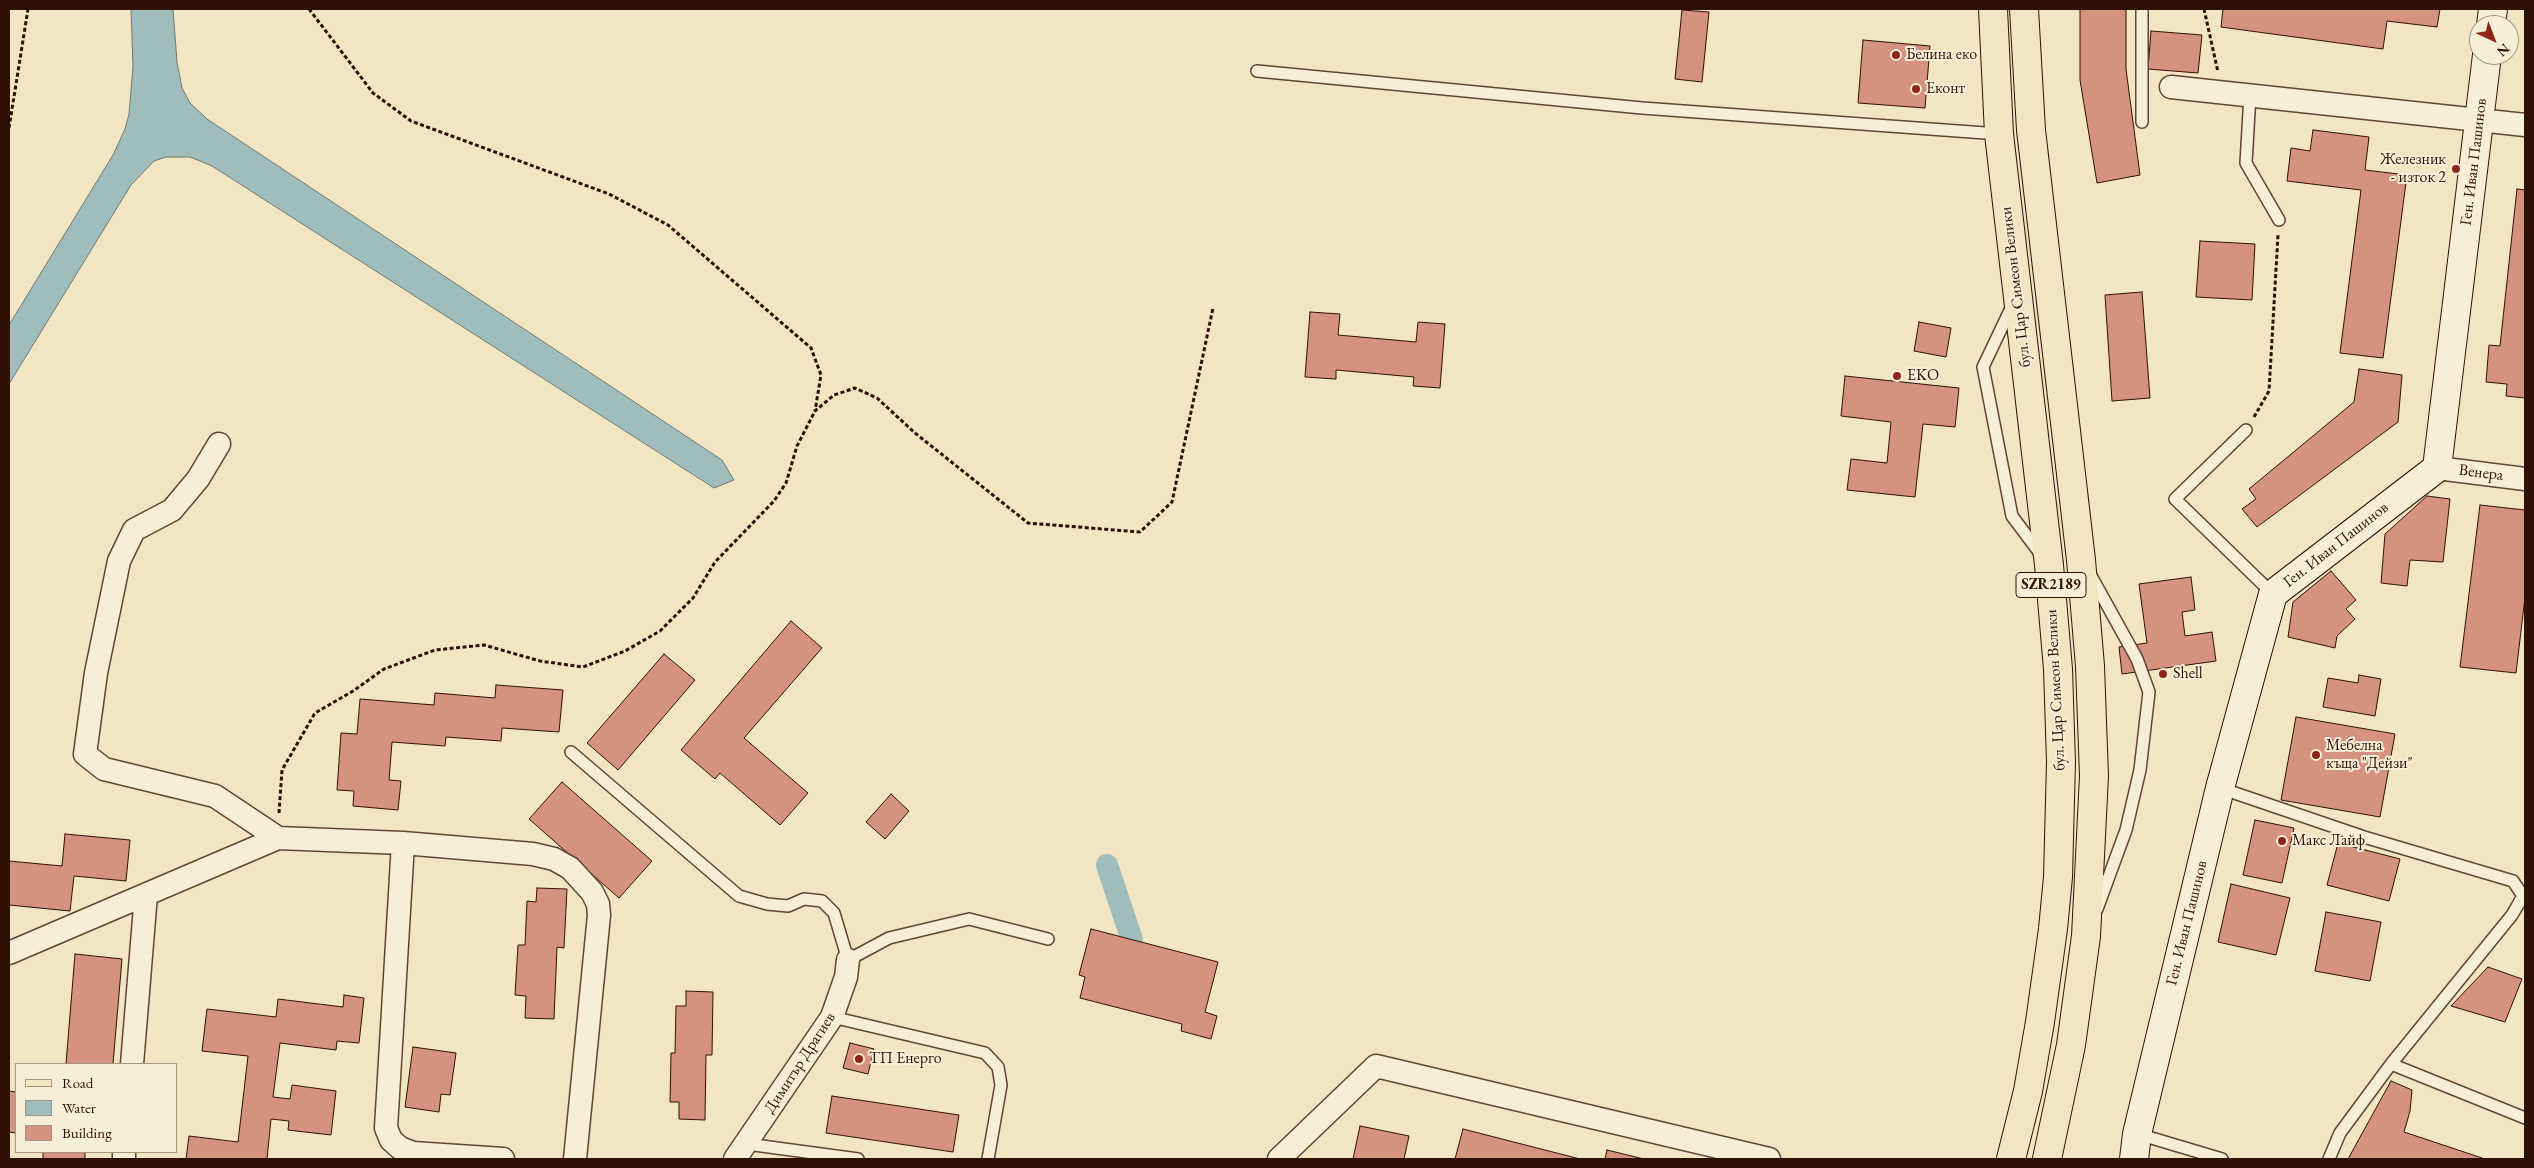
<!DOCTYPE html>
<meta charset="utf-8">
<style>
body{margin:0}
#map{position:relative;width:2534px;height:1168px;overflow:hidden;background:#f2e5c2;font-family:"EB Garamond",serif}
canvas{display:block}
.frame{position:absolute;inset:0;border:10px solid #2f1004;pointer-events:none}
.legend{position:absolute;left:15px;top:1063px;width:162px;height:90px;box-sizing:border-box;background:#f7eed7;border:1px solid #a79583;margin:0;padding:6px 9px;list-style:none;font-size:15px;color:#2f1004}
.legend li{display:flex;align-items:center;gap:10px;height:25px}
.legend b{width:25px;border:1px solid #a79583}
.north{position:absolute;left:2469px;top:15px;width:50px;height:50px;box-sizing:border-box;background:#f7eed7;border:1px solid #a79583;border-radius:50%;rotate:137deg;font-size:14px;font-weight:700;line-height:20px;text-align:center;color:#2f1004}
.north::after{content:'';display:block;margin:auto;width:18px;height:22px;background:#8f2418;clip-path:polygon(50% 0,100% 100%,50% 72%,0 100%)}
</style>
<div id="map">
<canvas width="2534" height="1168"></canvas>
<div class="frame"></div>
<ul class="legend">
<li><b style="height:6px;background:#f2e5c2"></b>Road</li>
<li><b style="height:14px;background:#9ebdbc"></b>Water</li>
<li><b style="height:14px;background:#d5927f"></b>Building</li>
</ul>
<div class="north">N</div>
</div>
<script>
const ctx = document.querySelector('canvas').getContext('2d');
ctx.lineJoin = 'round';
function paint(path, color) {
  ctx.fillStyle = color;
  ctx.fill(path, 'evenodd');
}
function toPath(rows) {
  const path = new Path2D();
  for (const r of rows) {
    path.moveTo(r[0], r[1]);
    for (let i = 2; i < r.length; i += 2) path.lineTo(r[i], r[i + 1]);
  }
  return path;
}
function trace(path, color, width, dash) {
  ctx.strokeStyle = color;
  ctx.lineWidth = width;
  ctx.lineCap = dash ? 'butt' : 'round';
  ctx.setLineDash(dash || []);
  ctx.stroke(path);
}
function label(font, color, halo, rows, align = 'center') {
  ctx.font = font + ' "EB Garamond",serif';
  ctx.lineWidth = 4;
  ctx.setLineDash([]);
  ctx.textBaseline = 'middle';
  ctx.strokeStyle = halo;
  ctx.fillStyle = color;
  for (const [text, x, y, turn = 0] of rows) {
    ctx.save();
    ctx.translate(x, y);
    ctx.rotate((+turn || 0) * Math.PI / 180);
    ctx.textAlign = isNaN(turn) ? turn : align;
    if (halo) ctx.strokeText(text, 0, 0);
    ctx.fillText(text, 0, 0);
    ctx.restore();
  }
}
const water = toPath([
 [131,9,173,9,177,62,182,88,190,103,207,119,722,460,734,480,714,488,212,166,190,157,166,157,154,161,131,185,9,384,9,325,113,155,125,129,129,114,133,67,131,9]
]);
paint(water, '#9ebdbc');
trace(water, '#727872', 1);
trace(toPath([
 [1107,865,1132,940]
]), '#9ebdbc', 22);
const building = toPath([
 [2080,9,2126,9,2126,69,2140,175,2097,183,2080,80,2080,9],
 [2223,9,2440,9,2437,27,2387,21,2383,49,2221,27,2223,9],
 [1682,10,1709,12,1702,82,1675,79,1682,10],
 [2151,31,2202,35,2198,73,2148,69,2151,31],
 [1863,40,1930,46,1925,108,1858,103,1863,40],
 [2313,130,2369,137,2365,170,2407,175,2383,358,2340,353,2361,190,2287,181,2291,148,2310,151,2313,130],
 [2517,189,2525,190,2525,398,2506,396,2507,384,2486,382,2489,345,2500,346,2517,189],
 [2200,241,2255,244,2252,300,2196,297,2200,241],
 [2142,292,2150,398,2112,401,2105,295,2142,292],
 [1310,312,1340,314,1338,335,1416,342,1418,322,1445,324,1440,388,1413,386,1414,377,1336,370,1336,379,1305,377,1310,312],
 [1919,322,1951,328,1946,357,1914,351,1919,322],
 [2359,369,2402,375,2398,422,2257,527,2242,509,2256,499,2249,489,2354,402,2359,369],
 [1845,376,1959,388,1955,427,1923,424,1915,497,1847,490,1851,459,1887,463,1891,422,1841,416,1845,376],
 [2427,496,2450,499,2443,562,2410,560,2407,586,2381,583,2385,534,2427,496],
 [2480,505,2525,510,2525,597,2516,673,2460,667,2480,505],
 [2331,571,2356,600,2346,609,2355,619,2337,636,2335,648,2288,637,2293,602,2331,571],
 [2191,577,2195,610,2182,612,2185,636,2212,632,2216,661,2122,674,2119,647,2147,643,2139,584,2191,577],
 [791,621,822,648,744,738,808,793,780,825,720,773,715,779,681,750,791,621],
 [664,654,695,680,618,770,587,743,664,654],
 [2359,675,2381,679,2375,716,2323,707,2328,678,2358,683,2359,675],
 [496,685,563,690,559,732,502,728,501,741,446,737,445,746,392,742,389,780,401,781,398,810,353,806,354,791,337,790,341,733,357,734,360,699,434,705,435,693,495,698,496,685],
 [2296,717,2395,734,2380,817,2281,800,2296,717],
 [562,782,652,861,619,898,529,819,562,782],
 [891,794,909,811,885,839,866,822,891,794],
 [2255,820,2294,828,2282,883,2243,875,2255,820],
 [65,834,130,840,126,881,74,876,70,911,9,905,9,910,9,861,62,866,65,834],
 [2338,843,2400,859,2389,901,2327,885,2338,843],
 [2231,884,2290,898,2276,955,2218,942,2231,884],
 [537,888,567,889,564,948,557,947,554,1019,525,1018,526,996,515,995,518,945,525,945,527,901,536,902,537,888],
 [2326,912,2381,922,2370,981,2315,971,2326,912],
 [1091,929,1218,962,1205,1012,1217,1016,1211,1039,1181,1031,1182,1024,1080,998,1085,977,1079,975,1091,929],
 [75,954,122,959,113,1064,66,1064,75,954],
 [2488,967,2522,979,2505,1022,2451,1006,2488,967],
 [686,991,713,992,712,1055,706,1055,705,1120,679,1119,679,1102,670,1102,671,1053,675,1053,676,1006,686,1006,686,991],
 [344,995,364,998,359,1043,337,1041,336,1050,280,1043,273,1097,290,1099,292,1085,336,1091,331,1135,288,1130,289,1121,271,1119,267,1159,186,1159,189,1136,238,1142,248,1056,202,1051,207,1009,276,1017,278,999,343,1007,344,995],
 [850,1043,874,1049,868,1074,843,1068,850,1043],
 [413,1047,456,1053,450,1095,441,1094,439,1112,405,1107,413,1047],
 [2391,1081,2412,1090,2410,1111,2404,1132,2485,1159,2348,1159,2391,1081],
 [9,1091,16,1092,16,1133,9,1132,9,1091],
 [832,1096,959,1115,953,1152,826,1133,832,1096],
 [1360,1126,1409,1136,1404,1159,1353,1159,1360,1126],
 [1463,1129,1580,1159,1455,1159,1463,1129],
 [1607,1150,1644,1159,1605,1159,1607,1150],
 [43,1152,85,1152,85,1159,43,1159,43,1152]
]);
paint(building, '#d5927f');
trace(building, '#2f1004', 1);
const lane = toPath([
 [1257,71,1642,108,1999,134],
 [2250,95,2246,163,2279,220],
 [2142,122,2142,9],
 [2013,304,1983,367,2012,516,2042,556],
 [2246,430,2175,499,2273,594],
 [2091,576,2137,659,2149,692,2140,770,2126,830,2097,909],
 [571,752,739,896,767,904,788,906,804,899,822,901,834,913,848,960,889,938,969,919,1048,939],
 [2220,788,2364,837,2513,881,2523,896,2512,915,2391,1064,2340,1133,2329,1159],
 [832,1017,985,1053,998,1067,1001,1085,988,1159],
 [2391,1064,2525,1118],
 [2138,1134,2222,1159],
 [747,1144,858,1159]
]);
const street = toPath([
 [2171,87,2525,125],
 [219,444,198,479,172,510,134,530,119,561,96,673,85,754,104,769,215,796,278,838],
 [2437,468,2525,479],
 [403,843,386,1128,391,1140,400,1148,413,1153,503,1159],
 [9,953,278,838,403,843,533,854,554,859,570,868,592,892,598,904,599,915,575,1159],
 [132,1064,146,895],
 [124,1159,124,1152],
 [735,1159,832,1017,846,977,848,960],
 [1279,1159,1376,1066,1769,1159]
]);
const secondary = toPath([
 [2491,25,2493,9],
 [2134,1159,2137,1134,2220,788,2273,594,2437,468,2487,55]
]);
const primary = toPath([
 [1993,9,1999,134,2049,565,2058,669,2061,762,2058,877,2053,929,2040,1022,2028,1091,2011,1159],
 [2024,9,2031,130,2081,560,2090,666,2094,776,2086,936,2071,1045,2047,1159]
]);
trace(lane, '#604534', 14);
trace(street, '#604534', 25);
trace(secondary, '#2f1004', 30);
trace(primary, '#2f1004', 30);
trace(toPath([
 [309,9,373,93,411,121,609,194,668,225,811,348,821,375,815,411],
 [2204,9,2218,72],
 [9,128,28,9],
 [2254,417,2269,391,2278,235],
 [279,813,282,770,315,713,353,691,384,669,435,650,484,645,540,661,583,667,625,651,660,631,693,598,715,562,774,501,786,483,797,446,815,411,834,395,855,388,877,398,915,433,1028,523,1140,532,1172,502,1213,308]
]), '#2f1004', 3, [4, 2.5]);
trace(lane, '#f7eed7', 11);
trace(street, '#f7eed7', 22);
trace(secondary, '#f7eed7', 28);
trace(primary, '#f2e5c2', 28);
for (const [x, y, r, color] of [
 [1896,55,5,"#8f2418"],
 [1916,89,5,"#8f2418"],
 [2456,169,5,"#8f2418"],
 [1897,376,5,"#8f2418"],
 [2163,674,5,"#8f2418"],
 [2316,755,5,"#8f2418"],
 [2282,841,5,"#8f2418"],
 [859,1059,5,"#8f2418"]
]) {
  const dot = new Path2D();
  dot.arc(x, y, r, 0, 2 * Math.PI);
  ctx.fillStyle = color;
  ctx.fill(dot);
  trace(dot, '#f7eed7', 2);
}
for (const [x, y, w] of [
 [2051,585,70]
]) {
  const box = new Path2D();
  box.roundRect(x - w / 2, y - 12.5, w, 25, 4);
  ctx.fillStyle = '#f7eed7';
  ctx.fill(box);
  trace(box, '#2f1004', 1);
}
label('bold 15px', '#2f1004', null, [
 ["SZR2189",2051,585]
]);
label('16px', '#2f1004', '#f7eed7', [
 ["Белина еко",1906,55],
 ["Еконт",1926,89],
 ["Железник",2446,160,"right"],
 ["- изток 2",2446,178,"right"],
 ["EKO",1907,376],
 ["Shell",2173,674],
 ["Мебелна",2326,746],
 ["къща \"Дейзи\"",2326,764],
 ["Макс Лайф",2292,841],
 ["ТП Енерго",869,1059]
], 'left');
label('16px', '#2f1004', '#f7eed7', [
 ["Ген. Иван Пашинов",2474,162,-83],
 ["бул. Цар Симеон Велики",2016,287,-97],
 ["Венера",2481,473,7],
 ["Ген. Иван Пашинов",2336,545,-38],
 ["бул. Цар Симеон Велики",2056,690,-93],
 ["Ген. Иван Пашинов",2187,923,-76],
 ["Димитър Драгиев",800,1063,-57]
]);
</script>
